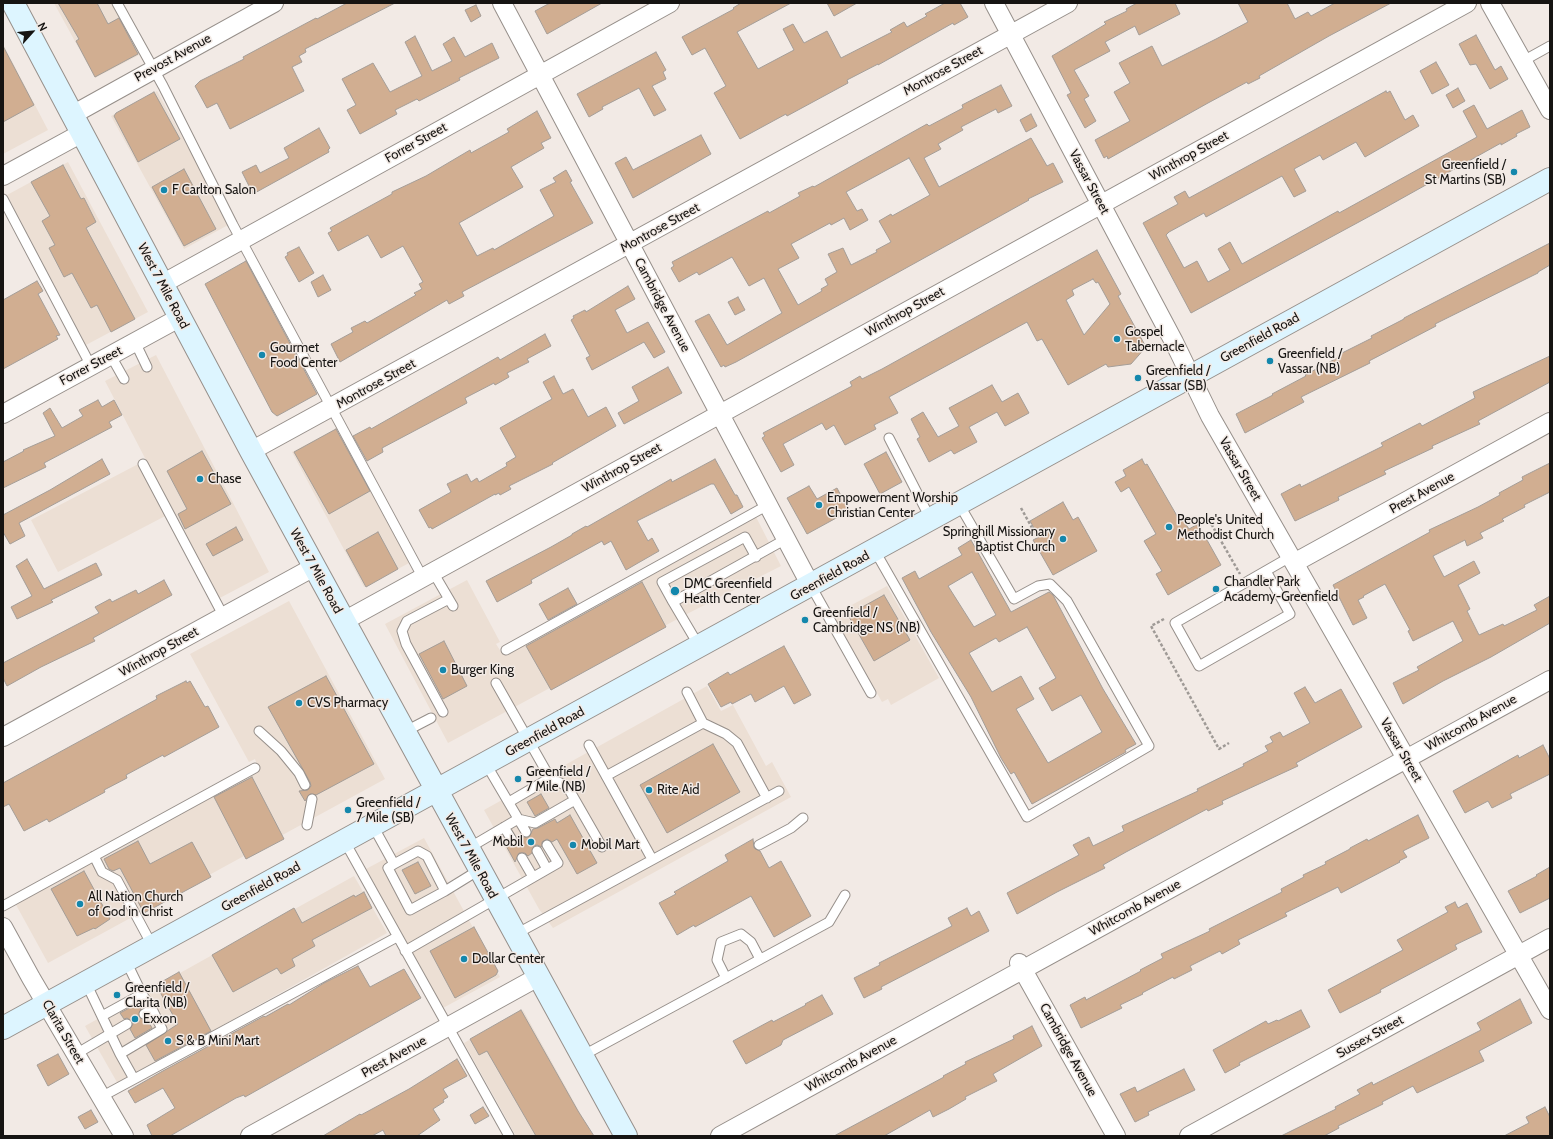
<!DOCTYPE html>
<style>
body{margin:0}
#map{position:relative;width:1553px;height:1139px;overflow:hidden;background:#f2eae5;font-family:Cabin,sans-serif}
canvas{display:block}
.frame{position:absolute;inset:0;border:4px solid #161412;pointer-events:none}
.north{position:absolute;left:12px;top:12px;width:40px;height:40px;-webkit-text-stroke:3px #f2eae5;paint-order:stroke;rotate:63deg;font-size:11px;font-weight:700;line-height:16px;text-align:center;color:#161412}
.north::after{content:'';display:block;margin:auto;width:14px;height:18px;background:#161412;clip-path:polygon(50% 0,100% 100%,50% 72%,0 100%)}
</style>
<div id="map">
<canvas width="1553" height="1139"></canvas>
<div class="frame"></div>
<div class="north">N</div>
</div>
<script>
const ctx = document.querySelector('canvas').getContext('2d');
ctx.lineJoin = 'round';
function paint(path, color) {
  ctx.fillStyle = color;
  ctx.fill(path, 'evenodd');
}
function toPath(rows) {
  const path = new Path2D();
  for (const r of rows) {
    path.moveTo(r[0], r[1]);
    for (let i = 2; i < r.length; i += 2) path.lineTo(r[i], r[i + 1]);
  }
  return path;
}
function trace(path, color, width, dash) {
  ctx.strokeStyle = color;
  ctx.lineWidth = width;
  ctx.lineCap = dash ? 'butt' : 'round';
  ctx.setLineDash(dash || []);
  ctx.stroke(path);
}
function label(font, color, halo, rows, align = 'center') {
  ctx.font = font + ' Cabin,sans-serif';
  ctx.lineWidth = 3;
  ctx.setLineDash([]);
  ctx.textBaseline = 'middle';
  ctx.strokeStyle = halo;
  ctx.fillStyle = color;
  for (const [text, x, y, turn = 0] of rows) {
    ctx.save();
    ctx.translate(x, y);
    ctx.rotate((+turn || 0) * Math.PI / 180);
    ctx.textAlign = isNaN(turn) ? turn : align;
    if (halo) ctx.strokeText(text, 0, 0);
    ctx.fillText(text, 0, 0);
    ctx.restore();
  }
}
paint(toPath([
 [54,3,113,3,141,54,95,78],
 [3,44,48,130,3,154],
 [157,91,230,224,184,249,111,116],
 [68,162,148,312,86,345,7,195],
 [156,355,269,572,216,600,171,513,58,572,31,520,146,460,105,381],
 [339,427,411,562,364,587,292,452],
 [755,515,781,566,683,616,448,743,385,624,467,580,500,642,496,644,503,655],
 [887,586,939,678,891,705,888,699,882,702,833,615],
 [289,601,385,779,48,963,15,903,259,770,255,759,249,762,190,654],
 [707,686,721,711,733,705,766,766,772,762,791,797,553,928,539,909,484,810],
 [424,838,500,977,443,1008,366,869],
 [354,876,387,933,118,1084,85,1026],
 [523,1010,593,1136,516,1136,464,1043]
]), '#ecdfd4');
const building = toPath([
 [58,3,97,3,108,24,119,18,138,54,95,77,76,41,79,39,58,3],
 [347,3,395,3,305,49,306,52,299,56,302,62,292,67,304,91,230,129,217,103,207,108,195,86,200,81,244,59,243,57,316,18,317,19,347,3],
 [550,3,602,3,547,34,535,11,550,3],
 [741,3,791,3,737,32,758,69,794,50,783,29,793,24,804,43,827,31,841,58,892,32,890,30,904,22,907,27,927,16,925,14,945,3,960,3,968,17,954,25,953,23,878,65,878,64,847,80,848,83,787,116,786,114,740,139,714,93,726,86,705,48,692,55,682,37,734,9,733,8,741,3],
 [827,3,857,3,834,16,827,3],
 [1137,3,1175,3,1180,14,1139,35,1135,26,1105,42,1110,51,1074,70,1089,96,1084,99,1096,121,1085,128,1067,95,1071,93,1052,56,1106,24,1104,22,1127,11,1126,9,1137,3],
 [1238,3,1287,3,1295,19,1308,12,1311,16,1335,3,1391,3,1329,36,1259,76,1260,78,1248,84,1247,82,1208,103,1108,159,1107,156,1104,158,1095,140,1130,121,1114,92,1130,83,1119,63,1152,46,1162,66,1216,39,1248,22,1238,3],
 [476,5,481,16,471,22,465,10,476,5],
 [1476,35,1495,70,1501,66,1508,79,1490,89,1476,64,1470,65,1459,44,1476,35],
 [415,36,432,71,452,61,443,44,454,37,465,57,492,43,499,58,459,78,460,80,419,101,417,99,395,110,397,114,360,134,347,110,356,105,342,79,373,63,390,92,422,76,405,42,415,36],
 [3,46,34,105,3,122,3,46],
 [656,52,666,70,663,72,666,79,652,86,666,110,654,116,639,88,602,107,603,109,589,117,577,94,656,52],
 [1436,62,1449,85,1432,94,1420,71,1436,62],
 [1001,85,1012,106,998,113,996,109,961,127,963,130,938,144,941,149,924,158,939,187,1031,138,1047,166,1053,163,1063,182,1028,199,1029,200,736,362,725,367,724,365,721,367,695,321,709,314,727,345,782,313,764,278,749,286,732,257,699,275,697,272,679,282,671,268,674,266,672,262,768,211,769,213,800,196,798,193,813,186,814,187,927,124,929,126,963,108,962,105,1001,85],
 [909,158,930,195,892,216,891,214,879,221,891,242,876,250,877,252,851,265,843,248,828,254,837,272,825,279,828,285,821,289,822,291,798,305,778,269,799,258,791,244,830,223,831,225,844,218,850,230,868,220,862,209,857,211,846,192,909,158],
 [1458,88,1465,101,1453,108,1446,95,1458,88],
 [1386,91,1387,93,1390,91,1405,120,1413,115,1419,126,1365,157,1356,142,1323,160,1320,155,1294,169,1306,191,1294,197,1282,176,1206,217,1204,213,1169,232,1166,235,1184,268,1197,261,1208,282,1230,270,1218,249,1230,242,1242,264,1338,211,1339,213,1477,137,1463,111,1474,105,1487,129,1522,110,1530,127,1516,134,1517,136,1501,145,1501,143,1381,210,1191,313,1143,223,1178,204,1174,197,1185,191,1189,198,1386,91],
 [154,92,180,139,138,162,114,116,116,113,154,92],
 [537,111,551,138,541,143,544,148,511,167,523,187,459,223,477,256,493,248,494,250,554,216,540,190,556,182,553,178,566,170,572,181,570,182,593,223,462,292,464,296,449,304,447,300,340,362,331,344,353,332,351,328,365,321,367,323,416,295,414,293,422,289,419,284,423,282,403,246,381,258,368,235,338,251,328,233,332,231,330,228,392,194,392,192,426,176,470,150,471,153,500,137,509,132,507,129,537,111],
 [1031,114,1037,126,1026,132,1020,120,1031,114],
 [319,128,330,148,328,150,329,152,253,194,242,172,256,165,260,173,289,158,284,148,319,128],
 [701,135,711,154,633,198,615,163,626,157,633,170,701,135],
 [63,165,81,199,84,198,96,222,86,228,135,319,111,332,97,305,91,308,72,273,64,277,49,248,55,245,42,221,50,216,31,182,63,165],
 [184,169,216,229,184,246,152,187,184,169],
 [1550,243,1550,265,1538,272,1538,273,1435,324,1436,326,1369,361,1370,363,1301,397,1304,402,1245,433,1236,414,1273,395,1272,394,1306,376,1305,375,1339,357,1338,355,1372,338,1371,336,1404,319,1404,318,1550,243],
 [299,247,314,273,299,282,285,257,288,255,287,253,299,247],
 [1097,250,1121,294,1118,296,1146,347,1131,364,1108,367,1106,364,1068,385,1042,339,1037,341,1027,322,889,397,898,413,874,425,876,429,845,445,834,425,826,430,822,423,783,444,794,465,781,472,762,438,765,436,763,433,852,386,850,382,860,376,862,379,882,369,1097,250],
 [1093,279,1096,283,1098,282,1110,304,1084,335,1066,300,1074,295,1072,290,1093,279],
 [246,261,317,394,277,416,272,412,205,284,246,261],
 [323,275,331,290,318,297,311,282,323,275],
 [37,281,43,291,38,294,60,335,56,336,58,339,3,369,3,300,37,281],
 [628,286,635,299,615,310,627,333,648,322,665,352,654,358,644,342,592,370,586,358,590,356,571,320,574,318,573,316,585,310,586,312,628,286],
 [738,297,745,310,735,315,728,302,738,297],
 [545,334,551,346,527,359,529,362,507,373,509,377,495,385,494,383,465,398,467,403,382,448,383,452,367,461,353,436,370,427,371,429,498,357,500,360,545,334],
 [1550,356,1550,382,1478,421,1480,424,1432,446,1433,448,1384,471,1386,474,1338,497,1339,500,1295,521,1281,494,1300,484,1301,487,1383,446,1381,443,1420,423,1422,426,1475,398,1473,392,1550,356],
 [668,367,682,393,624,424,618,413,639,401,632,387,668,367],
 [554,376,563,394,573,389,588,417,606,407,616,426,552,463,553,464,509,486,511,489,500,495,499,493,495,495,495,494,432,529,431,527,429,528,419,510,451,492,447,484,467,474,471,482,477,478,479,482,507,466,506,463,516,457,500,428,552,399,543,382,554,376],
 [992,385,1002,402,1018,393,1029,413,1005,426,997,412,969,427,977,442,954,454,951,450,929,462,917,439,920,437,911,419,923,412,938,437,959,426,949,408,992,385],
 [98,400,102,407,114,400,122,415,109,422,112,427,44,463,46,467,3,488,3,462,24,451,23,450,55,436,43,413,50,408,62,428,83,416,79,410,98,400],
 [336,429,370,491,329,514,294,452,336,429],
 [202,451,231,504,185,529,178,514,187,509,167,471,202,451],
 [886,452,902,482,880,494,864,464,886,452],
 [102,459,110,474,19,523,25,536,10,544,3,532,3,515,50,490,102,459],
 [715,459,735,495,737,495,743,507,731,514,714,484,711,484,637,521,648,541,652,538,659,551,638,563,626,570,611,541,604,545,602,541,531,580,532,583,497,602,486,581,551,547,572,535,572,534,586,526,587,527,671,479,672,482,715,459],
 [1142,459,1145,465,1147,464,1180,521,1183,520,1189,529,1198,524,1221,565,1168,595,1156,574,1162,571,1144,541,1156,534,1129,487,1121,492,1115,482,1126,476,1123,470,1142,459],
 [1550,463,1550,492,1524,505,1525,507,1502,519,1504,521,1480,533,1483,538,1467,546,1465,540,1433,556,1444,577,1474,561,1480,573,1458,585,1470,609,1467,611,1479,635,1503,624,1504,626,1537,610,1534,605,1550,596,1550,623,1491,657,1443,681,1403,704,1393,683,1419,670,1417,667,1463,641,1453,621,1413,641,1408,631,1410,630,1385,584,1363,596,1364,597,1358,600,1367,618,1353,625,1333,585,1430,532,1429,530,1478,507,1500,495,1499,493,1523,480,1522,477,1550,463],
 [809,486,817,499,837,488,849,511,807,534,787,498,809,486],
 [1063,502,1073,520,1078,517,1097,551,1053,575,1033,540,1039,537,1030,521,1063,502],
 [236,527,243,540,213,556,206,544,236,527],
 [378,532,398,569,366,587,346,550,378,532],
 [971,540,1011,612,1049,592,1053,595,1103,689,1136,744,1125,750,1126,752,1032,804,1014,772,1011,774,1001,758,971,697,931,632,902,578,915,571,919,579,962,555,958,548,971,540],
 [972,572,996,615,974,627,948,586,972,572],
 [1027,627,1056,678,1039,688,1052,711,1081,695,1102,732,1048,763,1016,709,1034,699,1021,676,992,692,969,653,996,638,999,642,1027,627],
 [27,559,44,589,96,563,102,575,51,600,53,602,17,619,11,607,32,596,16,566,27,559],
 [164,580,172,595,93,638,95,641,41,667,7,686,3,678,3,663,99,613,95,607,110,599,112,602,136,590,138,594,164,580],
 [642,582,666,627,551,690,526,646,642,582],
 [568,588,577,604,548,620,539,604,568,588],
 [884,595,910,640,874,661,848,615,884,595],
 [444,641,467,686,443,699,419,654,444,641],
 [784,646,811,695,794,704,784,686,755,702,751,694,732,704,731,702,721,707,708,684,728,672,730,675,784,646],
 [326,676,374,764,316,795,310,794,305,801,299,791,308,790,311,786,310,782,268,707,326,676],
 [186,681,187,683,190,681,205,707,208,706,219,727,164,757,163,755,126,775,127,778,104,790,105,792,49,822,47,819,24,831,9,804,3,807,3,783,157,699,156,696,186,681],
 [1305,687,1315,703,1341,689,1362,727,1296,763,1298,766,1222,801,1223,804,1208,811,1207,809,1126,852,1103,865,1105,868,1057,892,1017,914,1007,893,1079,855,1073,845,1089,837,1093,846,1124,831,1122,826,1198,791,1197,789,1244,766,1243,764,1268,751,1265,746,1273,742,1270,737,1280,732,1283,737,1310,723,1294,693,1305,687],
 [713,744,740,792,667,833,640,785,713,744],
 [1543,745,1550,759,1550,774,1510,794,1512,798,1492,808,1488,801,1465,813,1453,791,1518,755,1519,758,1543,745],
 [252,777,284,839,246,859,214,797,252,777],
 [541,794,549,808,535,816,527,802,541,794],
 [570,815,597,863,577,874,557,839,552,842,547,839,542,842,542,847,537,845,534,846,532,853,528,856,525,853,519,853,515,862,505,844,515,845,517,842,517,837,521,835,523,837,529,837,533,829,538,828,555,819,557,823,570,815],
 [1418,815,1429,838,1403,851,1407,857,1399,861,1400,862,1341,893,1338,887,1285,913,1287,916,1238,940,1240,944,1222,954,1220,951,1190,966,1192,970,1174,979,1173,977,1142,993,1143,994,1120,1005,1122,1008,1081,1028,1070,1005,1085,997,1086,1000,1141,971,1140,970,1163,958,1161,954,1210,931,1209,929,1282,892,1281,889,1304,877,1303,875,1326,864,1325,862,1350,849,1350,848,1367,839,1368,841,1418,815],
 [753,839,754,848,760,851,769,868,781,861,811,916,774,937,751,896,695,927,694,925,677,935,659,903,676,894,674,892,728,861,725,855,753,839],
 [138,841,150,864,192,842,211,877,144,913,120,868,113,871,109,869,104,859,138,841],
 [418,862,431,886,415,894,402,870,418,862],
 [1550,867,1550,898,1520,913,1508,891,1537,876,1536,875,1550,867],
 [84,871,110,919,95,929,94,928,77,936,51,889,84,871],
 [364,892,372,908,312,940,315,946,292,959,295,966,281,974,277,968,233,992,212,955,294,908,302,923,354,895,355,897,364,892],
 [1455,902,1458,908,1467,903,1482,932,1455,945,1457,949,1380,990,1381,992,1340,1013,1328,990,1403,950,1397,940,1448,912,1445,907,1455,902],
 [967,908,971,916,979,911,989,931,881,987,882,989,864,998,854,978,880,965,879,963,952,926,948,918,967,908],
 [474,927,498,971,496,975,455,998,430,951,474,927],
 [358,966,370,987,404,969,421,998,245,1097,244,1095,236,1098,170,1136,152,1136,147,1125,175,1108,163,1088,135,1103,128,1091,161,1072,264,1016,265,1017,288,1004,289,1005,324,983,358,966],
 [179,972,211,1031,155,1061,146,1045,178,1024,156,985,179,972],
 [822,995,833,1014,783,1040,781,1045,746,1064,733,1041,772,1020,773,1022,806,1005,805,1004,822,995],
 [1520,999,1532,1023,1479,1051,1484,1061,1417,1093,1413,1086,1382,1102,1383,1104,1338,1126,1339,1128,1324,1136,1281,1136,1336,1109,1335,1107,1360,1094,1357,1090,1372,1082,1373,1085,1481,1030,1477,1023,1520,999],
 [137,1004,141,1009,139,1017,142,1019,147,1019,152,1028,135,1038,130,1029,133,1024,132,1021,127,1018,124,1019,120,1013,137,1004],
 [521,1010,578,1111,594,1136,536,1136,487,1051,479,1055,470,1039,521,1010],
 [1301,1010,1310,1027,1239,1063,1240,1065,1225,1073,1213,1050,1266,1021,1268,1024,1277,1020,1278,1021,1301,1010],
 [1032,1026,1042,1046,993,1074,997,1081,965,1097,966,1099,949,1109,933,1117,930,1110,884,1136,834,1136,944,1077,943,1076,966,1064,965,1062,1014,1039,1013,1036,1032,1026],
 [58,1054,69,1074,48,1086,37,1065,58,1054],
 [457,1059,467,1076,443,1089,448,1097,443,1100,444,1102,433,1109,440,1120,417,1136,386,1136,383,1130,372,1136,323,1136,360,1114,361,1115,409,1089,457,1059],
 [1184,1069,1195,1090,1148,1112,1149,1115,1135,1122,1120,1094,1135,1087,1137,1092,1184,1069],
 [483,1107,489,1116,475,1124,470,1115,483,1107],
 [1545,1107,1550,1117,1550,1136,1504,1136,1529,1123,1526,1117,1545,1107],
 [91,1110,98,1122,85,1129,78,1117,91,1110]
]);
paint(building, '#d1ae91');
trace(building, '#a49d97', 1);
const service = toPath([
 [117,3,163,86,233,225,423,578],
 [1523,61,1550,46],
 [3,199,91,366],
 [135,342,147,367],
 [111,356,124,379],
 [889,438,931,520],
 [143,464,224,617],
 [875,551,1027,817,1149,746,1067,601,1050,584,1038,586,1014,599,959,504],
 [1266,571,1290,614,1199,666,1175,623,1290,557],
 [433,572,453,606],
 [811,586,871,693],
 [673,602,662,582,745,537,756,557],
 [699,646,673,602,786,539],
 [506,650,768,505],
 [496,683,550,778,509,802],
 [443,712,406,644,402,631,407,621,449,599],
 [703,723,726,734,737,743,767,798],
 [259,731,281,751,299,773,305,785],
 [404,732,431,718],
 [589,745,652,859],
 [486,764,526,832],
 [606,776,703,723,687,692],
 [550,778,567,786,602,847],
 [307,825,312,799],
 [373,826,394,864,388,868,410,910,445,891,427,856,418,851,394,864],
 [504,827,512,840],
 [345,842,509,1136],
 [759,845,791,828,803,818],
 [467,849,518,819,535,823,575,800],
 [537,851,547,869],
 [94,856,102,872,117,880,153,947],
 [522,858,533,877],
 [445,891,479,870],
 [3,906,255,768],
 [516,934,779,791],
 [405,951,558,863,547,845],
 [126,961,142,994],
 [726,978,717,960,721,942,741,934,751,942,760,959],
 [86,983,120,1054],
 [102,1016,142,994,152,1009],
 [76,1054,127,1024],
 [582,1056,829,922,845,895],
 [134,1079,120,1054,162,1029,152,1009,144,1014],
 [101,1097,397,937]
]);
const minor = toPath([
 [502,3,811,586],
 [994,3,1174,342,1210,416,1550,1010],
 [1490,3,1550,110],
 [72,115,274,3],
 [3,176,82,133],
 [162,284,670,3],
 [3,414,179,318],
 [251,451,1068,3],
 [1294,563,1550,422],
 [344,621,1467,3],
 [3,737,314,567],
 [3,927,31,978,124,1136],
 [1019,963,1116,1136],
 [250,1136,538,977],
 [720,1136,1550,680],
 [1189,1136,1550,938]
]);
const secondary = toPath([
 [13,3,251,451,626,1136],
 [3,1028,1550,179]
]);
trace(service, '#968f8a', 11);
trace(minor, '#968f8a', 20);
trace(secondary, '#968f8a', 24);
trace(toPath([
 [1021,508,1036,535],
 [1209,520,1240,574],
 [1164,619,1151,626,1219,749,1229,743]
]), '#9f9a96', 2.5, [3, 2]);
trace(service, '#fff', 9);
trace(minor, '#fff', 18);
trace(secondary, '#ddf5ff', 22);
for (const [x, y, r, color] of [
 [1514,172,4,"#1487ac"],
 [164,190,4,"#1487ac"],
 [1117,339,4,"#1487ac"],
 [262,355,4,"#1487ac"],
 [1270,361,4,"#1487ac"],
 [1138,378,4,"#1487ac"],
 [200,479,4,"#1487ac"],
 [819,505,4,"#1487ac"],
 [1169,527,4,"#1487ac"],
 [1063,539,4,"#1487ac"],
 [1216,589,4,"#1487ac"],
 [675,591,5,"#1487ac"],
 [805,620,4,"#1487ac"],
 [443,670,4,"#1487ac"],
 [299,703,4,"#1487ac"],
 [518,779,4,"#1487ac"],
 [649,790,4,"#1487ac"],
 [348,810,4,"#1487ac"],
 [531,842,4,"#1487ac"],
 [573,845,4,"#1487ac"],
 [80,904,4,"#1487ac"],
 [464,959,4,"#1487ac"],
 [117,995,4,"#1487ac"],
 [135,1019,4,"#1487ac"],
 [168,1041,4,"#1487ac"]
]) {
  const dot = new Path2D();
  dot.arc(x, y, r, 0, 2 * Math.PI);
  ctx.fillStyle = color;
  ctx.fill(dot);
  trace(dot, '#f2eae5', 1.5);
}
label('13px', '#161412', '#f2eae5', [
 ["Prevost Avenue",173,58,-29],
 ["Montrose Street",943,71,-29],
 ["Forrer Street",416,143,-29],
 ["Winthrop Street",1189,156,-29],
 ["Vassar Street",1089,182,62],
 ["Montrose Street",660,228,-29],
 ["West 7 Mile Road",163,286,62],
 ["Cambridge Avenue",662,305,62],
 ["Winthrop Street",905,312,-29],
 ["Greenfield Road",1260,338,-29],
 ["Forrer Street",91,366,-28],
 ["Montrose Street",376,384,-29],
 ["Winthrop Street",622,468,-29],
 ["Vassar Street",1240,469,60],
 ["Prest Avenue",1422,493,-29],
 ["West 7 Mile Road",316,571,61],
 ["Greenfield Road",830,576,-29],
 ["Winthrop Street",159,652,-29],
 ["Whitcomb Avenue",1471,723,-29],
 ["Greenfield Road",545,732,-29],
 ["Vassar Street",1401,750,60],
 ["West 7 Mile Road",471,856,61],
 ["Greenfield Road",261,887,-29],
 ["Whitcomb Avenue",1135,908,-29],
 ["Clarita Street",63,1032,60],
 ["Sussex Street",1370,1037,-29],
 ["Cambridge Avenue",1068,1050,61],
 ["Prest Avenue",394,1057,-29],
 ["Whitcomb Avenue",851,1064,-29]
]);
label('13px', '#161412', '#f2eae5', [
 ["Greenfield /",1506,165,"right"],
 ["St Martins (SB)",1506,180,"right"],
 ["F Carlton Salon",172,190],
 ["Gospel",1125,332],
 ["Tabernacle",1125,347],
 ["Gourmet",270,348],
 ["Food Center",270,363],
 ["Greenfield /",1278,354],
 ["Vassar (NB)",1278,369],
 ["Greenfield /",1146,371],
 ["Vassar (SB)",1146,386],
 ["Chase",208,479],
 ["Empowerment Worship",827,498],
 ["Christian Center",827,513],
 ["People's United",1177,520],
 ["Methodist Church",1177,535],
 ["Springhill Missionary",1055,532,"right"],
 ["Baptist Church",1055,547,"right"],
 ["Chandler Park",1224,582],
 ["Academy-Greenfield",1224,597],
 ["DMC Greenfield",684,584],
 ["Health Center",684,599],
 ["Greenfield /",813,613],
 ["Cambridge NS (NB)",813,628],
 ["Burger King",451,670],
 ["CVS Pharmacy",307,703],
 ["Greenfield /",526,772],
 ["7 Mile (NB)",526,787],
 ["Rite Aid",657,790],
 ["Greenfield /",356,803],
 ["7 Mile (SB)",356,818],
 ["Mobil",523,842,"right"],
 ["Mobil Mart",581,845],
 ["All Nation Church",88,897],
 ["of God in Christ",88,912],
 ["Dollar Center",472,959],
 ["Greenfield /",125,988],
 ["Clarita (NB)",125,1003],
 ["Exxon",143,1019],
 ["S & B Mini Mart",176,1041]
], 'left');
</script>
